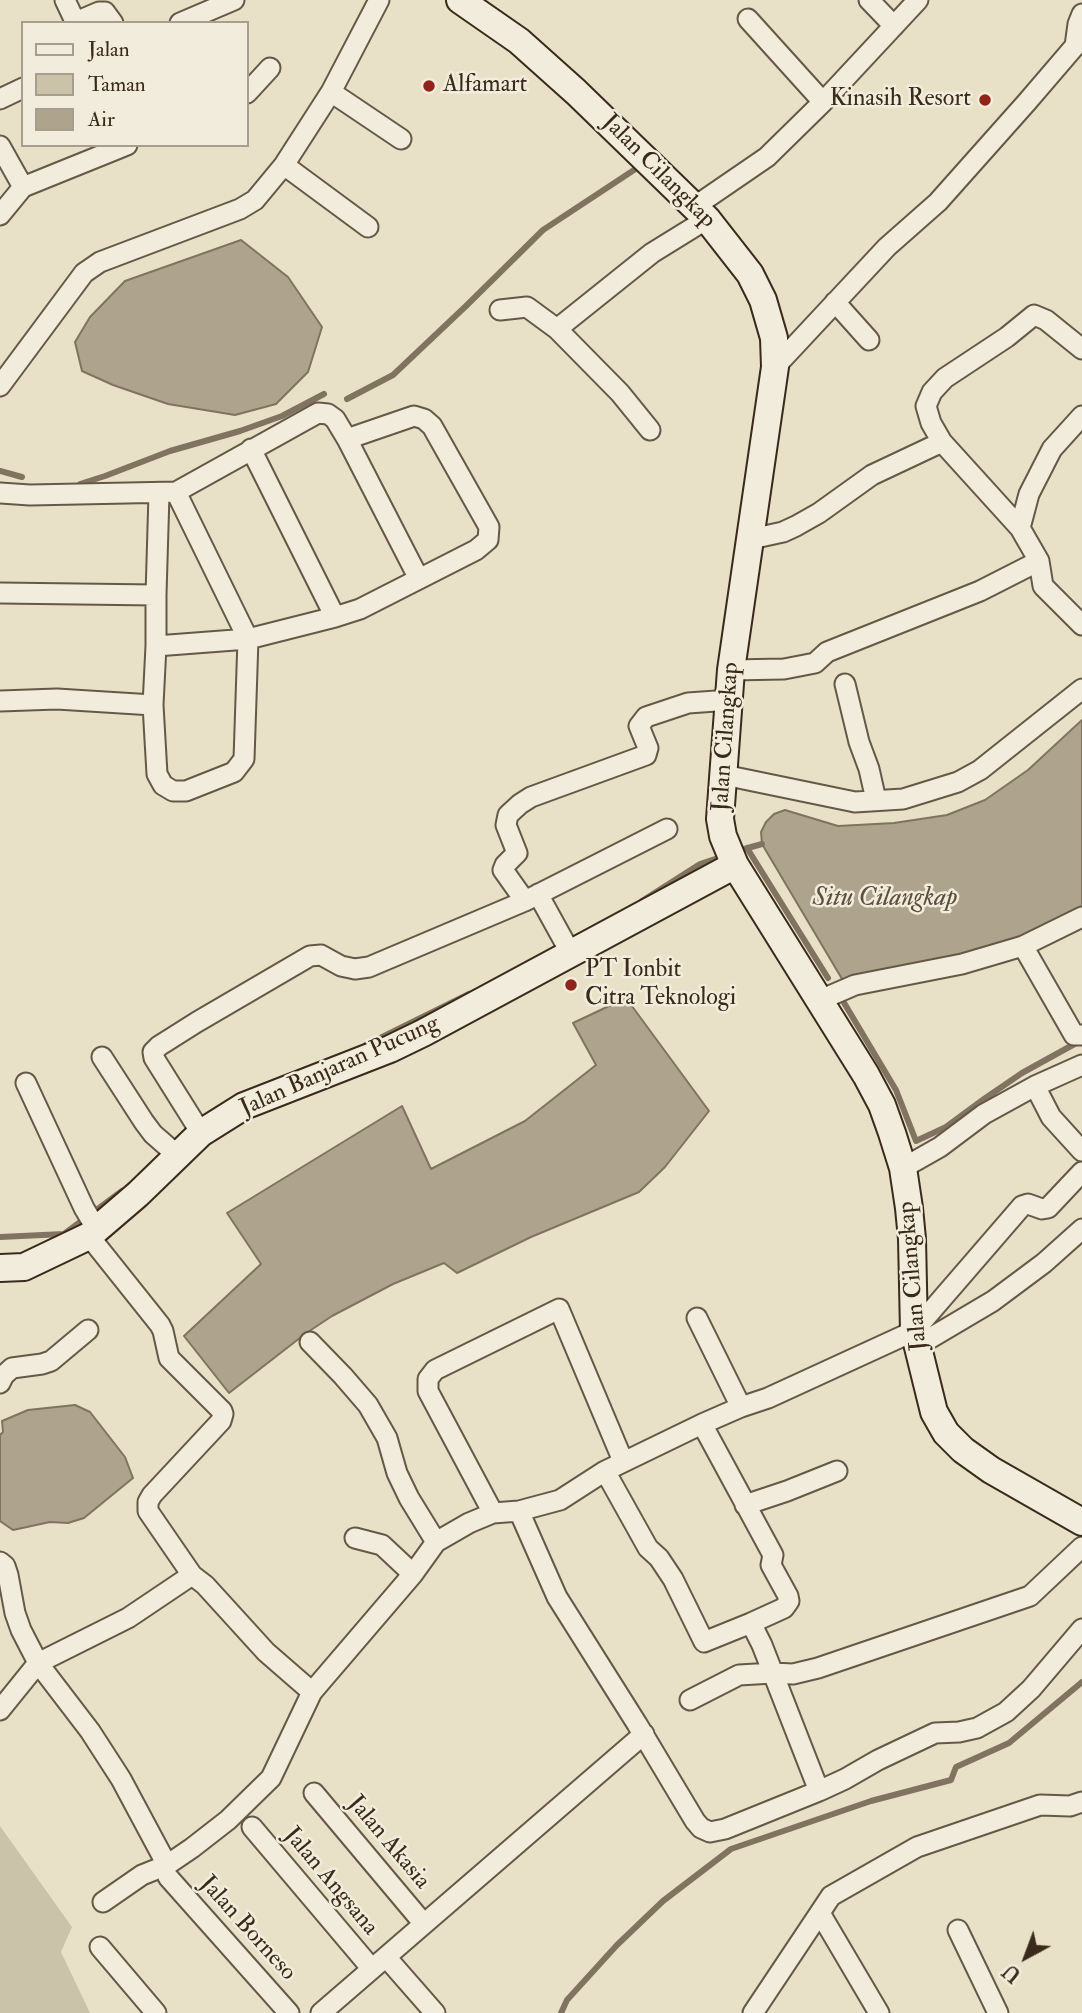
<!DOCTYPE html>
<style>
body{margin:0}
#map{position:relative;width:1082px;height:2013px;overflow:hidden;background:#e9e1c7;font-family:"IM FELL Double Pica",serif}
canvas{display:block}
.legend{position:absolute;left:21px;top:21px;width:228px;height:126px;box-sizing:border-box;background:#f1ecdb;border:2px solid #a89e8f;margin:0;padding:9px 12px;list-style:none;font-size:21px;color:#3a2a1c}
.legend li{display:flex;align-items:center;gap:14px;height:35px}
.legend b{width:35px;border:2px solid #a89e8f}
.north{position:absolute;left:991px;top:1922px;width:70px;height:70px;-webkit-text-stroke:5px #f1ecdb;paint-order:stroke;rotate:221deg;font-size:19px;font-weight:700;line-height:28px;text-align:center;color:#3a2a1c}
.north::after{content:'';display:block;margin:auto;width:24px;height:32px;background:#3a2a1c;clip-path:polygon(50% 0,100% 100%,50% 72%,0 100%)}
</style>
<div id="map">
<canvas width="1082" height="2013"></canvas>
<ul class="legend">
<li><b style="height:9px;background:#f1ecdb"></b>Jalan</li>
<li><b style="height:19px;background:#cbc2aa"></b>Taman</li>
<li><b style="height:19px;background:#aea38d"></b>Air</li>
</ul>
<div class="north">U</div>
</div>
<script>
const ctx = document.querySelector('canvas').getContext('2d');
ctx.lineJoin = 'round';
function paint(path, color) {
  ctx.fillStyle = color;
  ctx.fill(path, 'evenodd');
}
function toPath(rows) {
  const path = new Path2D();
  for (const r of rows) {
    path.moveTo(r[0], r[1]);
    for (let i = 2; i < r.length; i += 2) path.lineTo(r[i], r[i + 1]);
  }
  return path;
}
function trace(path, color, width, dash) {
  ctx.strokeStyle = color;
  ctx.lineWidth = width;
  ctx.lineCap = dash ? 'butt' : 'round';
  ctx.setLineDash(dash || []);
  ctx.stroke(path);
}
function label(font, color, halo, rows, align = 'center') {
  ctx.font = font + ' "IM FELL Double Pica",serif';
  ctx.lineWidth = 5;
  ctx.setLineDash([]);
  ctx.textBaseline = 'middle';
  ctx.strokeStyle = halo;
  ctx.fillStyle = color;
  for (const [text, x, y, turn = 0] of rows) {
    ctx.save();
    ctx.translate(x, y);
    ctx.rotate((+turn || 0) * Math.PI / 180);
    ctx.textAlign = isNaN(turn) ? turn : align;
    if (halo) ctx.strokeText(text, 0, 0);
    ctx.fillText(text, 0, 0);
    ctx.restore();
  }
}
paint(toPath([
 [0,1826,72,1927,61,1952,90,2013,0,2013]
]), '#cbc2aa');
const water = toPath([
 [241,240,288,277,322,327,308,372,276,404,235,415,168,404,113,385,82,371,75,342,90,317,125,281,241,240],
 [1082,720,1082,907,1051,924,987,952,845,984,762,844,761,832,766,822,774,814,785,810,838,826,894,823,947,815,985,800,1028,770,1082,720],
 [626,998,709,1111,665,1167,639,1192,531,1237,457,1273,444,1263,393,1284,332,1316,305,1334,229,1393,184,1336,261,1264,227,1213,402,1106,431,1169,525,1121,596,1065,573,1023,626,998],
 [75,1405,90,1412,125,1457,133,1478,84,1518,68,1523,50,1522,13,1530,0,1521,0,1435,3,1432,2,1421,28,1410,75,1405]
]);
paint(water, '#aea38d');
trace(water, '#807360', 2);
trace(toPath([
 [347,399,393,375,466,306,543,230,637,168],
 [0,471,22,477],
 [80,484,105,476,170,451,240,431,282,416,324,394],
 [747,848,828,978],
 [737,851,762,844],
 [642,901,700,864,724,856],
 [840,996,896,1090,916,1141,946,1127,984,1099,1022,1073,1080,1041],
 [366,1045,469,994],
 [0,1237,64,1234,122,1191],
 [561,2013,567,2000,617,1945,663,1901,731,1849,871,1801,951,1780,956,1767,1009,1743,1082,1682]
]), '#807360', 6);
const street = toPath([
 [65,0,73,17,78,21,99,12,105,12,113,23],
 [869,0,894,26],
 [748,19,823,102],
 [180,23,234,0],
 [331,92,401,139],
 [247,93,270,68],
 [0,99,23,88],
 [0,146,23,187],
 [284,165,368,227],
 [694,207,767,157,823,102,918,0],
 [0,215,23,187,127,145],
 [835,302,869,340],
 [500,310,527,307,557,329,620,393,650,430],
 [557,329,652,253,707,219],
 [1082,349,1046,320,1034,315,1007,337,945,378,932,392,926,406,931,423,942,442,1020,528,1039,561,1043,586,1082,625],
 [775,367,887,247,938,202,1027,102,1075,46,1078,24,1082,14],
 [0,386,84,273,100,262,240,209,255,200,284,165,331,92,379,0],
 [251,449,335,617],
 [0,493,30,495,176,492,318,413,328,414,335,419,347,439,419,579],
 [159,494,156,595,156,646,153,705,157,774,163,785,173,791,186,791,234,772,244,759,248,639,176,492],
 [1020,528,1029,494,1052,449,1082,416],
 [751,539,783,532,796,526,819,513,872,475,942,442],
 [0,593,156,595],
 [156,646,248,639,335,617,360,609,476,550,488,540,489,527,432,426,424,419,414,416,347,439],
 [731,670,784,669,815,663,827,652,980,591,1039,561],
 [845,684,859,742,869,769,876,800],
 [0,701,57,699,153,705],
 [724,775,855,802,903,799,958,782,980,770,1082,689],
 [538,894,570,952],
 [525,901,503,870,505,865,517,853,506,825,508,815,520,804,531,797,646,755,648,748,639,726,646,717,688,703,730,700],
 [1023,946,1074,1035,1082,1035],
 [820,1000,855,985,962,964,1023,946,1082,917],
 [102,1057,144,1122,153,1134,177,1155],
 [26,1083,84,1208,97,1230],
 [1035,1086,1051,1117,1082,1151],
 [201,1133,154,1058,153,1052,159,1046,197,1022,310,956,321,955,341,966,355,969,369,967,525,901,667,829],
 [903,1168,940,1147,984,1114,1035,1086,1082,1065],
 [89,1236,160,1325,163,1331,169,1358,222,1411,223,1414,221,1421,152,1495,148,1502,148,1511,192,1575],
 [697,1318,741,1407],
 [310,1342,343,1376,368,1405,387,1438,397,1473,409,1498,436,1542],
 [917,1346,993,1301,1044,1263,1082,1229],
 [0,1383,4,1375,12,1368,42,1364,51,1361,88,1330],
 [702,1424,773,1555,771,1565,788,1596,789,1601,784,1608,751,1623,762,1645,819,1791],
 [605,1471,648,1548,659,1558,673,1579,704,1642,751,1623],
 [745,1505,787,1491,837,1471],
 [519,1511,557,1597,637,1724,695,1821,701,1828,710,1832,725,1829,819,1791,845,1779,878,1760,935,1733,959,1732,977,1728,1006,1712,1031,1689,1082,1629],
 [493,1513,428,1391,428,1379,435,1370,559,1309,623,1461],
 [355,1538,382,1545,413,1574],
 [0,1562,5,1566,8,1575,15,1613,21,1630,38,1663,0,1710],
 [690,1700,739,1675,773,1673,793,1674,818,1668,1030,1596,1082,1547],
 [314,1793,424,1924],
 [252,1827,372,1969],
 [167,1865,121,1779,90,1731,38,1663,128,1618,192,1575,205,1585,266,1652,312,1692],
 [168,1877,289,2013],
 [103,1902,142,1875,167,1865,192,1848,228,1820,271,1778,312,1692,413,1574,436,1542,469,1523,493,1513,519,1511,560,1500,605,1471,702,1424,741,1407,768,1398,914,1331,1022,1206,1028,1204,1042,1209,1048,1208,1082,1172],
 [820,1913,879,2013],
 [958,1930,998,2013],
 [100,1947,156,2013],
 [386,1957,435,2013],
 [321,2013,644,1734],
 [753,2013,831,1896,917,1847,1040,1805,1070,1806,1082,1802]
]);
const secondary = toPath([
 [460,0,519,41,576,92,707,219,750,274,763,300,774,338,775,367,731,670,720,819,723,836,735,865,866,1075,882,1105,892,1133,903,1168,909,1208,912,1239,914,1331,934,1412,946,1433,963,1450,991,1470,1082,1522],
 [0,1268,24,1267,89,1236,138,1194,201,1133,244,1106,390,1049,423,1033,735,865]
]);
trace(street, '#665847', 23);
trace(secondary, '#3a2a1c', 30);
trace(street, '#f1ecdb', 19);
trace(secondary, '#f1ecdb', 26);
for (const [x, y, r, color] of [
 [429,86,7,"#8f2418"],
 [985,100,7,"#8f2418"],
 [571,985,7,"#8f2418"]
]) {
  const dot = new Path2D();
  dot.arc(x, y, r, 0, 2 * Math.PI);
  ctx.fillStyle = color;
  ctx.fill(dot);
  trace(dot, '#f1ecdb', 2.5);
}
label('24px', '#3a2a1c', '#f1ecdb', [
 ["Alfamart",443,86],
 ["Kinasih Resort",971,100,"right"],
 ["PT Ionbit",585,971],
 ["Citra Teknologi",585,999]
], 'left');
label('24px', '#3a2a1c', '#f1ecdb', [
 ["Jalan Cilangkap",658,172,45],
 ["Jalan Cilangkap",727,737,-86],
 ["Jalan Banjaran Pucung",340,1067,-24],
 ["Jalan Cilangkap",914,1276,-95],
 ["Jalan Akasia",388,1843,50],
 ["Jalan Angsana",330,1882,50],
 ["Jalan Borneso",247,1929,48]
]);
label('italic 26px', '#5d4e3e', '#f1ecdb', [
 ["Situ Cilangkap",885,899]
]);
</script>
